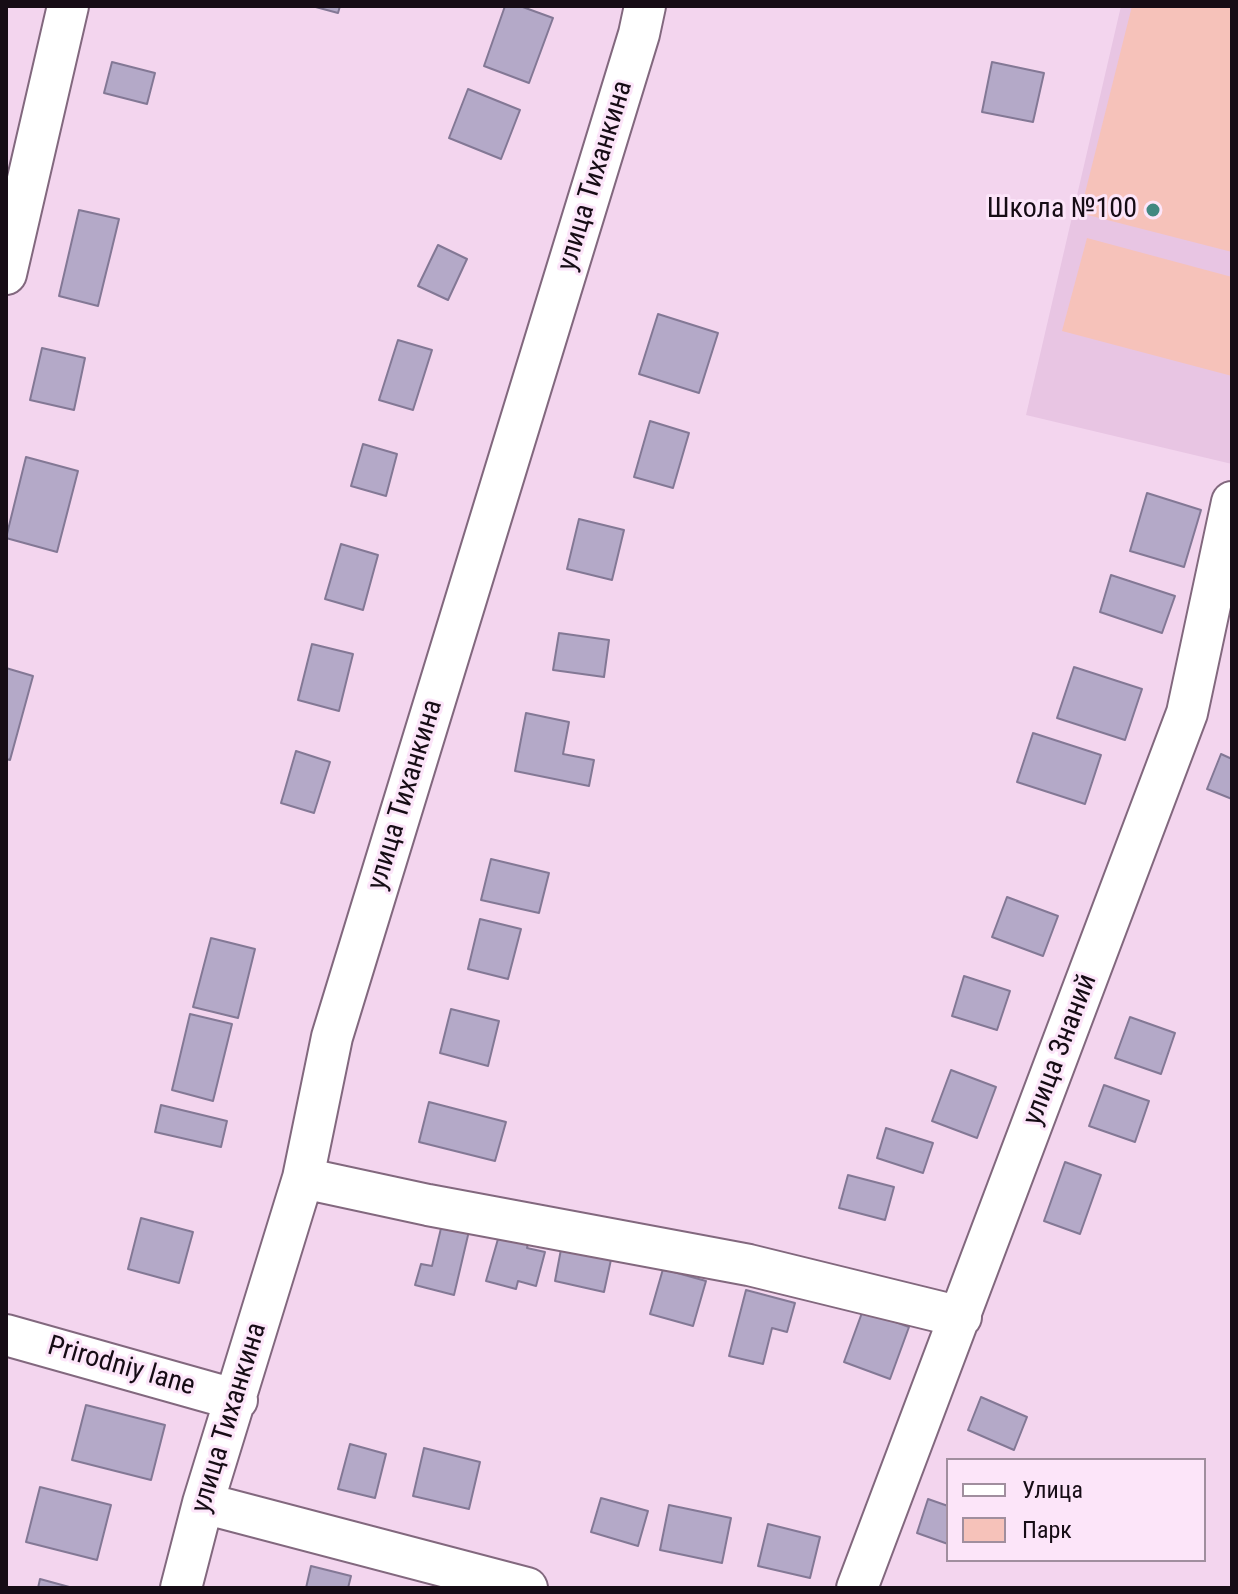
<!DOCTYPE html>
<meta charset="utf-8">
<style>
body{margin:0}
#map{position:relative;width:1238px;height:1594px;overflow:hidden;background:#f3d5ee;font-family:"Roboto Condensed",sans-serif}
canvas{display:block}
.frame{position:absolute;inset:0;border:8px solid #160c15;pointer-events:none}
.legend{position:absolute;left:946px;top:1458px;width:260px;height:104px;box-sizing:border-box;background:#fce5f9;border:2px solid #a08e9e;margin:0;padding:10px 14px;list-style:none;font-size:24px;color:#160c15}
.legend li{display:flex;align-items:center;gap:16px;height:40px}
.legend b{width:40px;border:2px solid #a08e9e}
</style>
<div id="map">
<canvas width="1238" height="1594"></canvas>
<div class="frame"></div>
<ul class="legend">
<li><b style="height:10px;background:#fff"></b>Улица</li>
<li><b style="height:22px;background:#f6c2ba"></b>Парк</li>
</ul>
</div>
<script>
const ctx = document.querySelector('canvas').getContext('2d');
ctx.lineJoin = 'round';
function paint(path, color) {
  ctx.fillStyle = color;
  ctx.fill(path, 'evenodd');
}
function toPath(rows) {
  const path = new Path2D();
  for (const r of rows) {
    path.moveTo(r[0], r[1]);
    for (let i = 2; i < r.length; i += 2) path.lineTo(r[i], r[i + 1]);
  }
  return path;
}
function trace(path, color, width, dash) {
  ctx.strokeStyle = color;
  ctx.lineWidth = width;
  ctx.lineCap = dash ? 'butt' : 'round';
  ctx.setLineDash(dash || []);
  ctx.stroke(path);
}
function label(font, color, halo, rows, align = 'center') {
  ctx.font = font + ' "Roboto Condensed",sans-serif';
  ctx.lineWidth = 6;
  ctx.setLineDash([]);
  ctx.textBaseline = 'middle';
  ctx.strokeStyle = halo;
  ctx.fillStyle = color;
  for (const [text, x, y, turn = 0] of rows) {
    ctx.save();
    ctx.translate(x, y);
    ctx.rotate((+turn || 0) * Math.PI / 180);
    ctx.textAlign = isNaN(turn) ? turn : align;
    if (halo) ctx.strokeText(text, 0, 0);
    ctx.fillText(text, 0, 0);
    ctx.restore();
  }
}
paint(toPath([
 [1121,6,1232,6,1232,464,1026,415]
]), '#e8c5e3');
paint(toPath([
 [1132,6,1232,6,1232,252,1080,213],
 [1087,238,1232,277,1232,376,1062,331]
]), '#f6c2ba');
const building = toPath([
 [312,6,340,6,338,13,312,6],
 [505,6,520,6,553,18,529,83,484,66,505,6],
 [112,62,155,73,147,104,104,93,112,62],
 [992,62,1044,73,1033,122,982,112,992,62],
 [468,89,520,110,501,159,449,138,468,89],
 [79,210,119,219,98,306,59,296,79,210],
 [438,245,467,259,448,300,418,286,438,245],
 [658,314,718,333,699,393,639,374,658,314],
 [398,340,432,350,413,410,379,400,398,340],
 [42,348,85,358,74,410,30,400,42,348],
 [650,421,689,433,673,488,634,477,650,421],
 [363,444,397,454,386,496,351,486,363,444],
 [26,457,78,471,57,552,6,538,26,457],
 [1147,493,1201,510,1184,567,1130,551,1147,493],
 [579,519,624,530,612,580,567,569,579,519],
 [341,544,378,555,363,610,325,599,341,544],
 [1111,575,1175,596,1162,633,1100,612,1111,575],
 [559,633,609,640,604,677,553,670,559,633],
 [312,644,353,654,339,711,298,700,312,644],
 [1074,667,1142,689,1125,740,1057,718,1074,667],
 [6,668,33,676,10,760,6,759,6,668],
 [526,713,569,722,563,754,594,760,589,786,515,771,526,713],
 [1033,733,1101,755,1085,804,1017,782,1033,733],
 [296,751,330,762,314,813,281,803,296,751],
 [1221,754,1232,759,1232,799,1207,789,1221,754],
 [491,859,549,873,539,913,481,900,491,859],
 [1007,897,1058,916,1043,956,992,937,1007,897],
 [480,919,521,929,508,979,468,969,480,919],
 [211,938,255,949,238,1018,193,1007,211,938],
 [964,976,1010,991,997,1030,952,1016,964,976],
 [451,1009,499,1021,488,1066,440,1053,451,1009],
 [190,1014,232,1024,213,1101,172,1090,190,1014],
 [1130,1017,1175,1033,1161,1074,1115,1058,1130,1017],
 [951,1070,996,1087,977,1138,932,1121,951,1070],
 [1104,1085,1149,1101,1135,1142,1089,1126,1104,1085],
 [429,1102,506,1122,495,1161,419,1142,429,1102],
 [161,1105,227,1121,221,1147,155,1132,161,1105],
 [886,1128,933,1143,923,1173,877,1158,886,1128],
 [1065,1162,1101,1175,1080,1234,1044,1221,1065,1162],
 [848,1175,894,1187,885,1220,839,1208,848,1175],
 [141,1218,193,1232,179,1283,128,1269,141,1218],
 [442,1224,469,1231,454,1295,415,1285,421,1264,432,1266,442,1224],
 [500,1232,529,1240,527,1248,545,1252,536,1286,518,1281,516,1289,486,1281,500,1232],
 [562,1244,612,1255,604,1292,555,1281,562,1244],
 [663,1269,706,1281,693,1326,650,1314,663,1269],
 [746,1290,795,1303,787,1332,772,1328,763,1364,729,1356,746,1290],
 [863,1310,909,1327,890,1379,844,1362,863,1310],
 [981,1397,1027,1417,1014,1450,968,1430,981,1397],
 [86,1405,165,1425,151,1480,72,1460,86,1405],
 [350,1444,386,1454,375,1498,338,1489,350,1444],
 [424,1448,480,1462,469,1509,413,1496,424,1448],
 [40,1487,111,1505,97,1560,26,1542,40,1487],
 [601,1498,648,1511,638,1546,591,1532,601,1498],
 [928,1499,948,1506,948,1544,917,1533,928,1499],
 [669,1505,731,1518,722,1563,660,1550,669,1505],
 [768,1524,820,1537,810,1578,758,1566,768,1524],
 [311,1566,351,1576,348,1588,306,1588,311,1566],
 [40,1579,73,1588,38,1588,40,1579]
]);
paint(building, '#b4a9c8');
trace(building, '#837895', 2);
const minor = toPath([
 [6,274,68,6],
 [303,1178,428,1205,749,1265,961,1317],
 [6,1335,237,1400],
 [203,1503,527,1588],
 [181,1588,203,1503,303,1178,332,1037,639,34,645,6],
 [857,1588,1187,713,1232,502]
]);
trace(minor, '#82687e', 44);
trace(minor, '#fff', 40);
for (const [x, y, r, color] of [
 [1153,210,8,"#418881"]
]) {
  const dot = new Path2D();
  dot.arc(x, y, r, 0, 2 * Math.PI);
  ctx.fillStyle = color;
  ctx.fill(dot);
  trace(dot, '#fce5f9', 3);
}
label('28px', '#160c15', '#fce5f9', [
 ["улица Тиханкина",596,176,-73],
 ["улица Тиханкина",406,795,-73],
 ["улица Знаний",1061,1050,-69],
 ["Prirodniy lane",121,1367,16],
 ["улица Тиханкина",230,1418,-73]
]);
label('28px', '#160c15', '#fce5f9', [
 ["Школа №100",1137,210]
], 'right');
</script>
